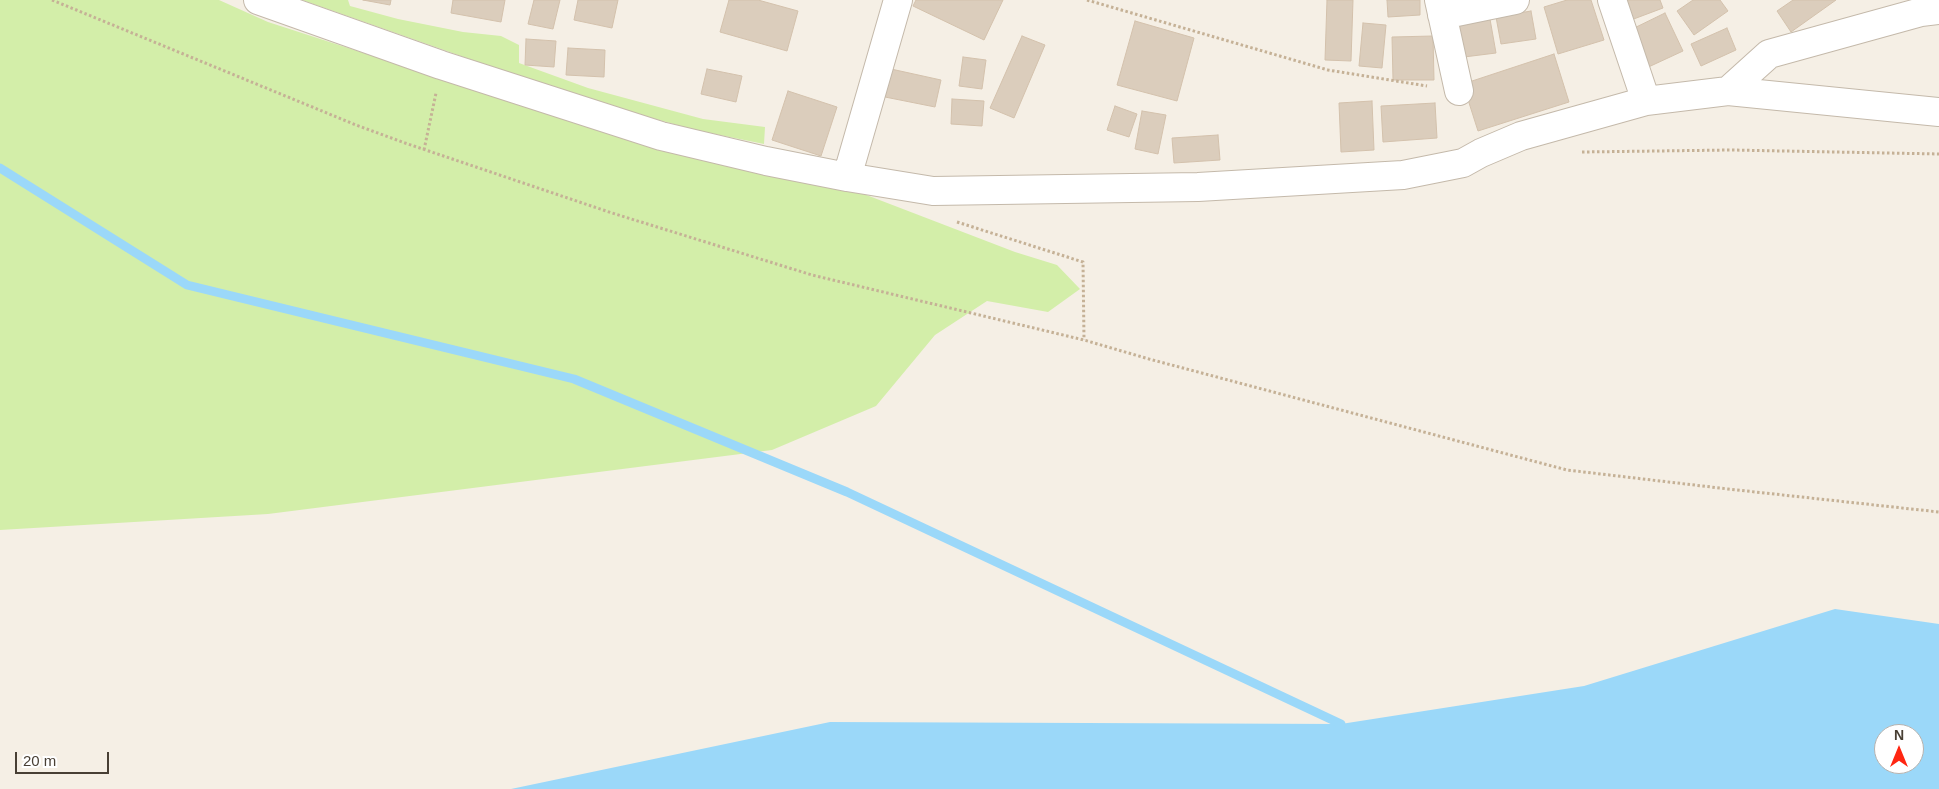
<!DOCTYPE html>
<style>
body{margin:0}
#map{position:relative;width:1939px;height:789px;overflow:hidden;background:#f5efe5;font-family:Helvetica,sans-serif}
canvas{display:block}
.north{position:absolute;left:1874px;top:724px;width:50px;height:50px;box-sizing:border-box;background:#fff;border:1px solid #b6b2ae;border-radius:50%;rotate:0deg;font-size:14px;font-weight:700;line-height:20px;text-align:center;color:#483f34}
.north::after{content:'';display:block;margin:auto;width:18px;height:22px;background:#ff2612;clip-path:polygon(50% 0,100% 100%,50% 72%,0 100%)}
.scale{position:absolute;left:15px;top:752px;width:94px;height:22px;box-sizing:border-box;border:2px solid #483f34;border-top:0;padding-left:6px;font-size:15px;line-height:18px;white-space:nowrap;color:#483f34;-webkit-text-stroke:4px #fff;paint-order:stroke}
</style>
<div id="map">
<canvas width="1939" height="789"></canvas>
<div class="north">N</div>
<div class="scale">20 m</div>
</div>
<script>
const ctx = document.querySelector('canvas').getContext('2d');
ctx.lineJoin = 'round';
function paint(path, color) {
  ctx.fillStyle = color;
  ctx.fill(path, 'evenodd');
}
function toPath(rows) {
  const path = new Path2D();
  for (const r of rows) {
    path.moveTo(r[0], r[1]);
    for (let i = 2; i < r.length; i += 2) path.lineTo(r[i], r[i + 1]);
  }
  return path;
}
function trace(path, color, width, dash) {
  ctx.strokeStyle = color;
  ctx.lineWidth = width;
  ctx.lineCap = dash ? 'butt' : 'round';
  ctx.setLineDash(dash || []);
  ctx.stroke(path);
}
paint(toPath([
 [0,0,219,0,268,22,598,129,856,191,1015,252,1057,265,1080,289,1048,312,987,301,935,335,876,406,772,450,268,514,0,530],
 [302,0,348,0,350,6,398,19,463,32,501,36,519,45,519,63,588,88,703,119,765,127,764,144,695,130,580,98]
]), '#d3eea9');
paint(toPath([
 [1835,609,1939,624,1939,789,511,789,830,722,1341,724,1584,686],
 [1884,734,1914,734,1914,764,1884,764]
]), '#9bd8f9');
trace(toPath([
 [0,168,187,285,574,379,847,492,1341,724]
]), '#9bd8f9', 9);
const building = toPath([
 [363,0,391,0,390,5,363,0],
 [453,0,505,0,501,22,451,13,453,0],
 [534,0,560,0,553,29,528,24,534,0],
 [578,0,618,0,612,28,574,20,578,0],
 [729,0,758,0,798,11,787,51,720,32,729,0],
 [916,0,1003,0,984,40,913,6,916,0],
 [1327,0,1353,0,1351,61,1325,60,1327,0],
 [1387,0,1420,0,1420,15,1388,17,1387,0],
 [1567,0,1591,0,1604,40,1558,54,1544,7,1567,0],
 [1624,0,1660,0,1663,8,1631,20,1624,0],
 [1693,0,1720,0,1728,11,1694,35,1677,11,1693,0],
 [1793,0,1836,0,1791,32,1777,11,1793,0],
 [1531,11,1536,39,1501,44,1496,17,1531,11],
 [1665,13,1683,51,1642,70,1624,33,1665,13],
 [1490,19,1496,53,1464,57,1459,24,1490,19],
 [1135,21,1194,38,1177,101,1117,85,1135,21],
 [1363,23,1386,25,1382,68,1359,66,1363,23],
 [1727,28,1736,50,1701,66,1691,44,1727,28],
 [1022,36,1045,45,1014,118,990,108,1022,36],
 [1433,36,1434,80,1393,80,1392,37,1433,36],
 [526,39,556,41,554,67,525,65,526,39],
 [568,48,605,50,604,77,566,75,568,48],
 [1554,54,1569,102,1478,131,1463,84,1554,54],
 [963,57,986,60,982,89,959,86,963,57],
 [707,69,742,76,736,102,701,94,707,69],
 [891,69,941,80,935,107,885,97,891,69],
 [788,91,837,107,821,156,772,140,788,91],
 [952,99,984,101,982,126,951,124,952,99],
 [1372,101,1374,150,1341,152,1339,103,1372,101],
 [1435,103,1437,138,1383,142,1381,106,1435,103],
 [1115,106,1137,114,1129,137,1107,130,1115,106],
 [1142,111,1166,115,1158,154,1135,149,1142,111],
 [1218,135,1220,160,1174,163,1172,138,1218,135]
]);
paint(building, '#dbcdbc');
trace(building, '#d3c1ac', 1);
const minor = toPath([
 [258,0,441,65,661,136,766,161,847,177,933,191,1198,187,1403,175,1463,163,1481,153,1521,136,1646,101,1728,91,1939,112],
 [1439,0,1459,91],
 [1612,0,1646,101],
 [1442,15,1515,0],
 [1728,91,1769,54,1921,12,1939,10],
 [847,177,898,0]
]);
trace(minor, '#c4b9aa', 30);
trace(toPath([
 [52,0,356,125,405,143,612,213,812,275,1084,340,1149,359,1567,470,1728,489,1939,512],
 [1087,0,1328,70,1427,86],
 [424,150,436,93],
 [1582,152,1731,150,1939,154],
 [957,222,1083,262,1084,340]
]), '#c5b196', 3, [2.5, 2.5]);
trace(minor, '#fff', 28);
</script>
